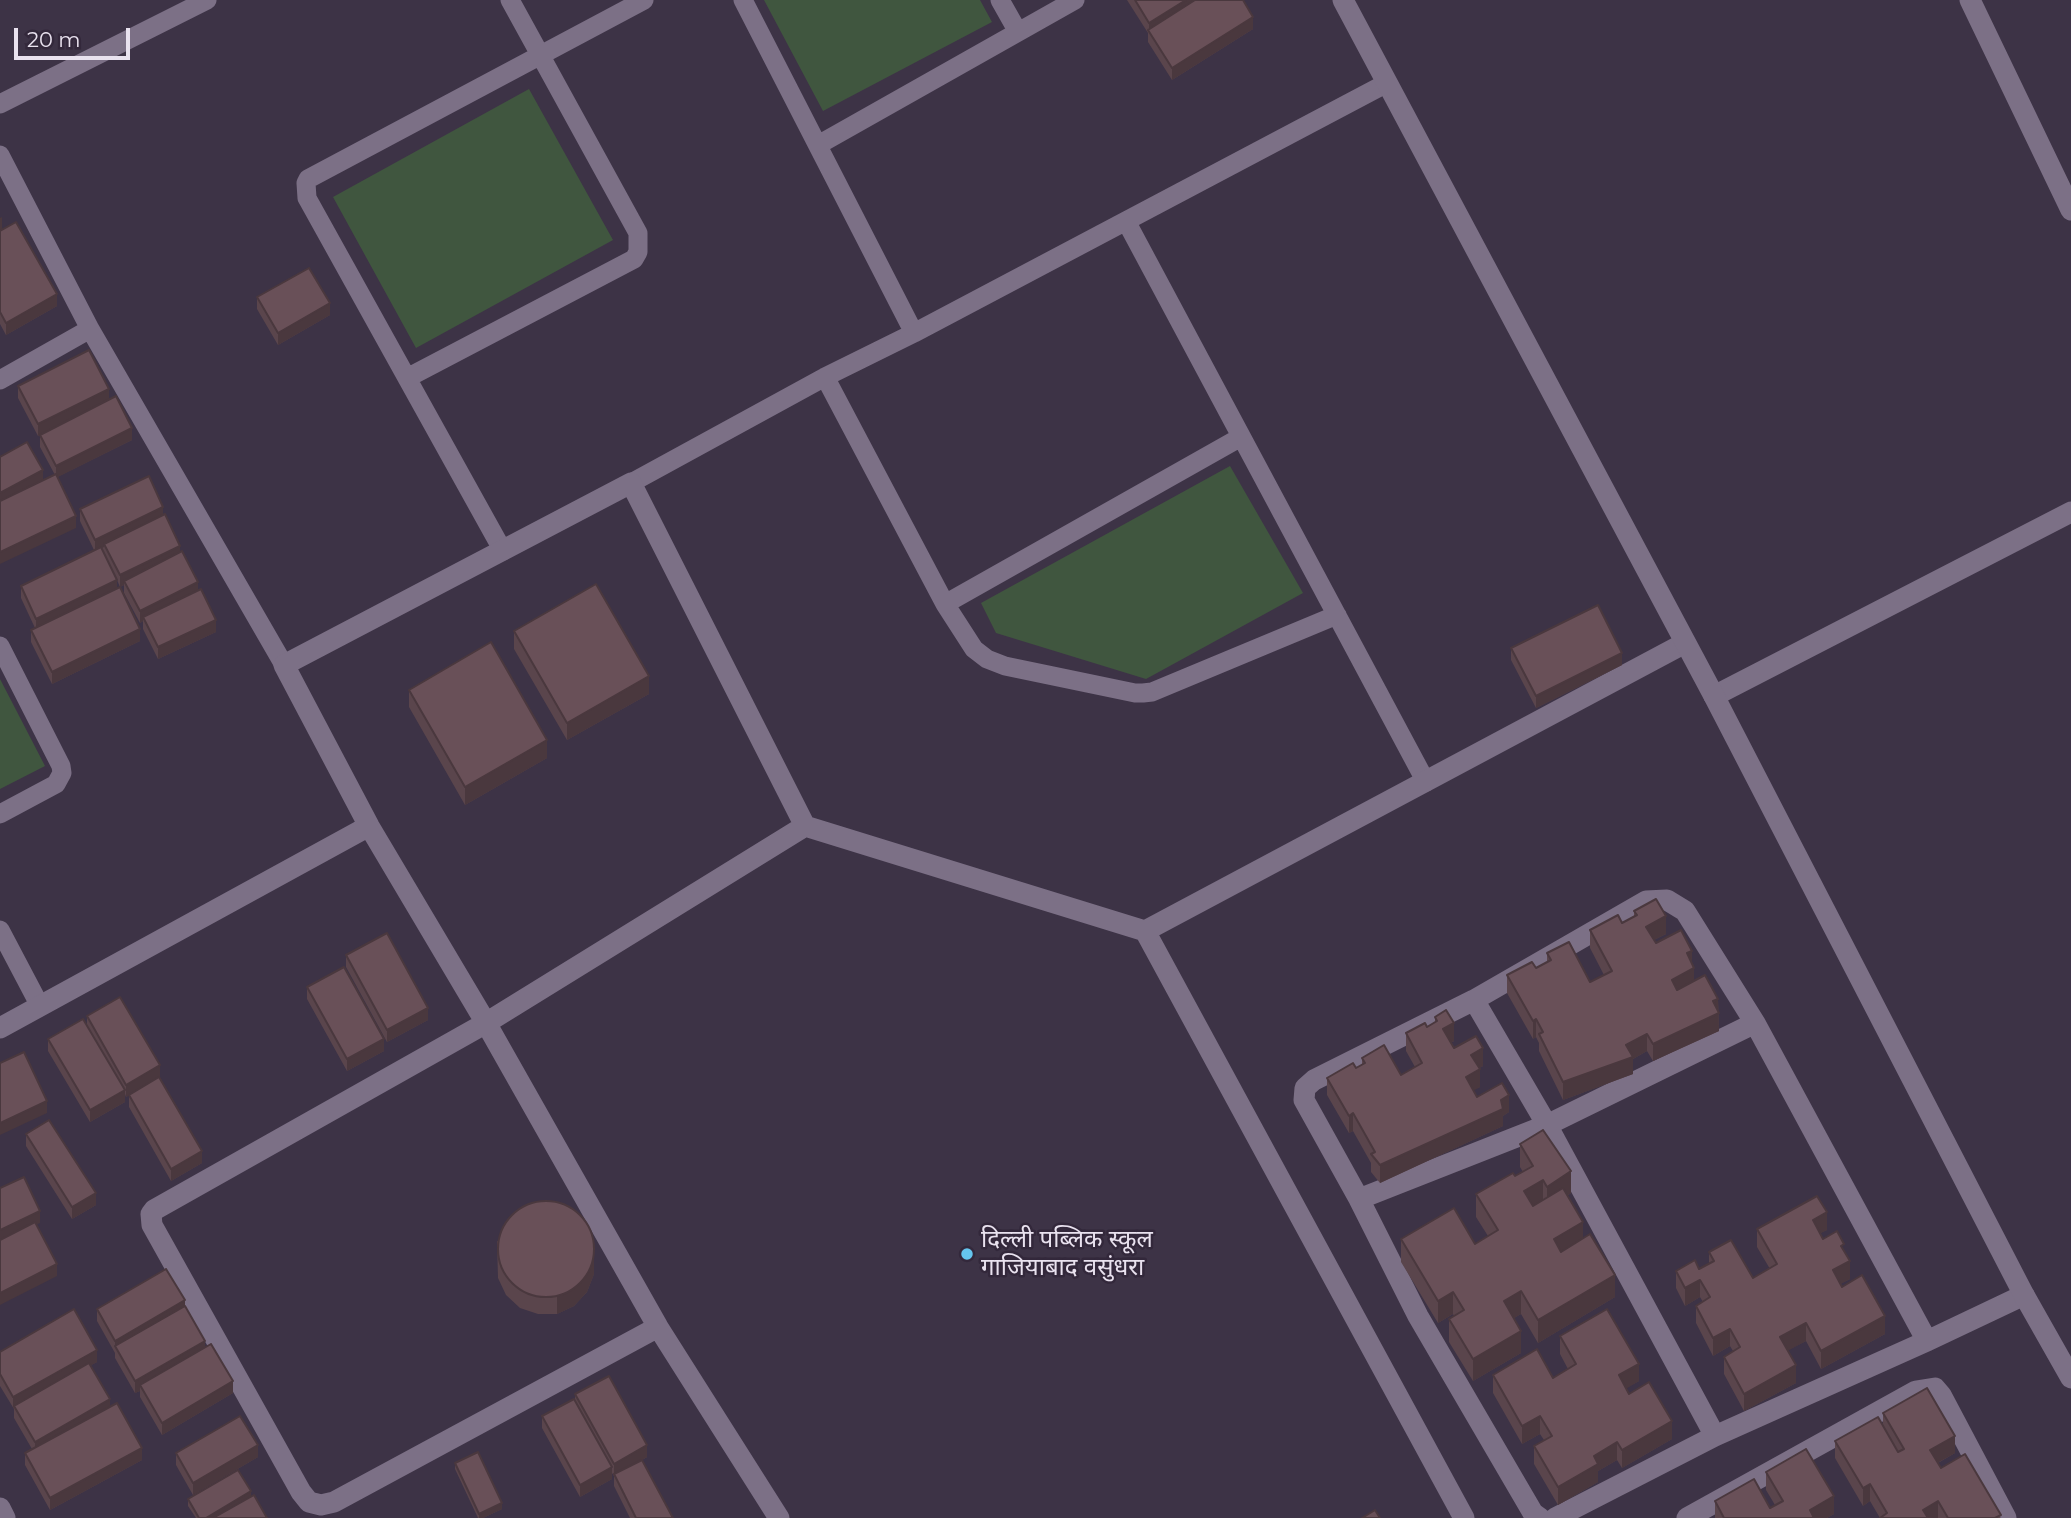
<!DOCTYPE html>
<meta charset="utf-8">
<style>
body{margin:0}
#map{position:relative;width:2071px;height:1518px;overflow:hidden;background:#3d3346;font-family:Montserrat,sans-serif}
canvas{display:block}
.scale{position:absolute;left:14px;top:28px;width:116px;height:32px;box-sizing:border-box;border:4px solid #e9e2ef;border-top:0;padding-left:9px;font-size:21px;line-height:24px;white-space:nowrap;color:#e9e2ef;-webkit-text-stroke:5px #33283b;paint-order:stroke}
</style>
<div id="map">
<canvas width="2071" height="1518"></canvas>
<div class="scale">20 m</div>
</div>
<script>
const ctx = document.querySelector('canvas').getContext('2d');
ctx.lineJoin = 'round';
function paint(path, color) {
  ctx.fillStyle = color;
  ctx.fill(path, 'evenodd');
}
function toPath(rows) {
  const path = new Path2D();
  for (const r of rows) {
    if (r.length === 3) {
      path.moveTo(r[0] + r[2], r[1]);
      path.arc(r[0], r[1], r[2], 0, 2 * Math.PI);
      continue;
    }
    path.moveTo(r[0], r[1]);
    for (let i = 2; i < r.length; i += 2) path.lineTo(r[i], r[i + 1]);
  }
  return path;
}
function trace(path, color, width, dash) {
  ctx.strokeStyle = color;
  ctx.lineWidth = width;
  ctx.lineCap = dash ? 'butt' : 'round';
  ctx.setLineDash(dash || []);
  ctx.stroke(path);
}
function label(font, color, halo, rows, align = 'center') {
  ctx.font = font + ' Montserrat,"Noto Sans Devanagari",sans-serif';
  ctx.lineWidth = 5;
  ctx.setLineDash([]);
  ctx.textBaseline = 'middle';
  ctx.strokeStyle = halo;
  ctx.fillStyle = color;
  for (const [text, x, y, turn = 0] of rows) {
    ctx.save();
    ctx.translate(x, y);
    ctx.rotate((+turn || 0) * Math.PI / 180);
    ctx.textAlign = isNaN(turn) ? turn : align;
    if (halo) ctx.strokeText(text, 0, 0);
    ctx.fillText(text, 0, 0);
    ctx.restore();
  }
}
paint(toPath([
 [764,0,980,0,992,22,823,111],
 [529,89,613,240,416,348,333,197],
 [1230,466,1303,593,1146,679,996,633,981,603],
 [0,679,45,766,0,789]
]), '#40563f');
trace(toPath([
 [743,0,914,333],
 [1000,0,1018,32],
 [0,104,207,0],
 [818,145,1075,0],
 [0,155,90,329,284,665],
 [1126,221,1426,782],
 [825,377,945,604,974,649,987,659,1005,666,1135,693,1143,693,1152,692,1337,615],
 [407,378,634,259,638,252,638,233,510,0],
 [0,380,90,329],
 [631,483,825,377,914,333,1387,83],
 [503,551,307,198,306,183,308,179,644,0],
 [945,604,1241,437],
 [0,646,61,766,62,773,56,784,0,814],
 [0,930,40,1006]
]), '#7c7086', 19);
trace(toPath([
 [1970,0,2071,210],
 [1714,696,2071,512],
 [1145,931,1685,643],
 [1474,1000,1547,1125,1715,1436],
 [0,1028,369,826],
 [1359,1199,1547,1125,1755,1023],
 [658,1327,334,1502,321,1505,309,1502,301,1492,152,1225,151,1214,154,1210,486,1023,805,826],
 [0,1508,5,1518],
 [779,1518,658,1327,486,1023,369,826,284,665,631,483,805,826,1145,931,1464,1518],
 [1540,1518,1533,1513,1418,1316,1359,1199,1304,1100,1305,1088,1314,1080,1474,1000,1646,901,1667,900,1685,911,1755,1023,1927,1341],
 [1555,1518,1715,1436,1927,1341,2024,1295],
 [1687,1518,1916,1391,1935,1388,1941,1395,2006,1518]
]), '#7c7086', 21);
trace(toPath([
 [1343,0,1714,696,2024,1295,2071,1378]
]), '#7c7086', 21);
paint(toPath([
 [1127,0,1243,0,1253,29,1172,80,1148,42,1148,33],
 [0,231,57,306,6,335,0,324],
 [257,297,330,315,278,345,257,309],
 [18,386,109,400,132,440,57,477,76,528,43,480,55,475,40,447,40,435,38,436,18,398],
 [80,509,163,515,198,590,216,632,158,659,143,629,143,621,140,623,124,593,124,585,120,587,117,580,117,588,140,641,52,684,31,642,31,630,35,628,21,598,21,586,94,550,80,521],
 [514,631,649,694,567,740,514,649],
 [1511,648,1622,665,1536,708,1511,660],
 [409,690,547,758,465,805,409,707],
 [1634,911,1666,934,1654,940,1656,943,1692,964,1694,981,1718,999,1719,1031,1653,1061,1647,1051,1633,1059,1633,1074,1563,1100,1539,1051,1539,1043,1536,1037,1533,1039,1507,993,1507,975,1536,968,1547,962,1547,953,1590,982,1604,975,1590,948,1590,930,1622,923,1634,916],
 [346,955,428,1020,387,1042,346,967],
 [307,987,384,1051,347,1071,307,999],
 [87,1016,160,1077,126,1097,125,1094,125,1102,90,1122,48,1051,48,1039,87,1026],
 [1435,1017,1454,1041,1451,1043,1454,1048,1483,1066,1479,1068,1480,1087,1473,1090,1477,1097,1509,1112,1503,1116,1503,1126,1380,1183,1371,1172,1371,1163,1353,1131,1349,1133,1327,1095,1327,1078,1356,1068,1362,1065,1362,1058,1401,1075,1415,1067,1406,1051,1406,1033,1427,1027,1435,1022],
 [129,1095,202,1163,171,1181,129,1107],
 [26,1134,96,1205,72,1219,26,1146],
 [1520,1144,1571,1193,1567,1196,1583,1239,1615,1297,1538,1343,1521,1314,1514,1318,1521,1353,1473,1381,1449,1342,1449,1319,1454,1316,1453,1314,1438,1323,1401,1262,1401,1239,1475,1244,1488,1236,1476,1217,1476,1194,1523,1172,1520,1167],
 [1757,1229,1827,1230,1820,1233,1823,1239,1844,1252,1850,1279,1840,1284,1842,1287,1885,1334,1821,1369,1806,1341,1788,1350,1796,1383,1744,1411,1724,1374,1724,1357,1733,1351,1730,1346,1713,1356,1696,1323,1696,1306,1703,1302,1700,1297,1685,1306,1676,1288,1676,1271,1699,1269,1709,1263,1709,1252,1753,1278,1770,1269,1757,1247],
 [497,1241,594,1274,587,1292,574,1306,557,1314,538,1314,520,1308,506,1295,498,1278],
 [185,1306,205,1347,233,1393,162,1435,140,1397,140,1391,135,1393,115,1358,115,1353,97,1321,97,1309],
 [1560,1336,1639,1381,1626,1388,1629,1394,1672,1439,1622,1468,1617,1460,1598,1471,1598,1482,1558,1505,1534,1464,1534,1446,1544,1440,1540,1434,1522,1444,1493,1393,1493,1375,1553,1378,1568,1369,1560,1354],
 [0,1352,97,1362,91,1365,110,1407,142,1460,50,1510,25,1465,25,1453,32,1449,14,1418,14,1409,0,1386],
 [575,1394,647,1457,642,1460,673,1518,630,1518,614,1486,614,1476,612,1473,612,1479,580,1497,542,1428,542,1416,575,1401],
 [1883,1413,1955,1453,1938,1463,1941,1468,2001,1518,1880,1518,1870,1501,1863,1506,1835,1458,1835,1441,1883,1426],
 [176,1453,258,1457,193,1495,176,1465],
 [455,1463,502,1509,483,1518,478,1518,455,1469],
 [1766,1472,1834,1514,1827,1518,1715,1518,1715,1501,1770,1508,1775,1505,1766,1490],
 [251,1497,267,1518,196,1518,188,1506,188,1499]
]), '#5a454c');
paint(toPath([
 [1186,0,1206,0,1149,32,1149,23],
 [1253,17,1253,29,1172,80,1172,68],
 [2,217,2,229,0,230,0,218],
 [57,294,57,306,6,335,6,323],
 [330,303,330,315,278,345,278,333],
 [109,389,109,401,38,436,38,424],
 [132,428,132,440,56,478,56,466],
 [43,470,43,482,0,505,0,493],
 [163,507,163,519,104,544,104,547,95,552,95,540],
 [76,516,76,528,0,564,0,552],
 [180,546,180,558,124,581,124,585,120,587,120,575],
 [117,580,117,592,36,631,36,619],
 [198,582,198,594,143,617,143,621,140,623,140,611],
 [216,620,216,632,158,659,158,647],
 [140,629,140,641,52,684,52,672],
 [1622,653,1622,665,1536,708,1536,696],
 [649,676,649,694,567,740,567,723],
 [547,740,547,758,465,805,465,787],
 [1666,916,1666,934,1646,944,1646,927],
 [1692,951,1692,968,1687,953],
 [1694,968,1694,986,1672,998,1672,980],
 [1718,999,1719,1031,1653,1061,1653,1044],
 [428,1008,428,1020,387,1042,387,1030],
 [1536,1019,1536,1037,1533,1039,1533,1021],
 [1454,1023,1454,1041,1443,1047,1443,1029],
 [1647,1034,1647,1051,1633,1059,1633,1074,1563,1100,1563,1082],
 [384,1039,384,1051,347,1071,347,1059],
 [1483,1048,1483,1066,1471,1072,1471,1055],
 [160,1065,160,1077,126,1097,126,1085],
 [1480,1069,1480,1087,1466,1095,1466,1077],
 [125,1090,125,1102,90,1122,90,1110],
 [1509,1095,1509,1112,1503,1116,1503,1126,1380,1183,1380,1165],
 [47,1101,47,1113,0,1135,0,1123],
 [1353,1113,1353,1131,1349,1133,1349,1116],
 [202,1151,202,1163,171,1181,171,1169],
 [1571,1171,1571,1193,1547,1210,1547,1187],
 [1543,1180,1543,1203,1524,1214,1524,1191],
 [96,1193,96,1205,72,1219,72,1207],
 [40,1211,40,1223,0,1242,0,1230],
 [1827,1212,1827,1230,1813,1237,1813,1220],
 [1583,1222,1583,1244,1554,1262,1554,1239],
 [594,1257,594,1274,587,1292,574,1306,557,1314,557,1296],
 [1850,1261,1850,1279,1833,1288,1833,1270],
 [57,1264,57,1276,0,1305,0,1293],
 [1615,1275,1615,1297,1538,1343,1538,1320],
 [1700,1280,1700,1297,1685,1306,1685,1288],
 [1521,1291,1521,1314,1504,1324,1504,1301],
 [1453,1292,1453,1314,1438,1323,1438,1301],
 [185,1300,185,1312,115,1346,115,1353,115,1341],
 [1885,1316,1885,1334,1821,1369,1821,1351],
 [1806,1323,1806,1341,1780,1355,1780,1337],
 [1730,1329,1730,1346,1713,1356,1713,1338],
 [1521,1331,1521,1353,1473,1381,1473,1359],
 [205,1341,205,1353,140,1385,140,1391,135,1393,135,1381],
 [97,1350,97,1362,15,1408,14,1406,13,1409,13,1397],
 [1639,1364,1639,1381,1619,1393,1619,1375],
 [1796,1365,1796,1383,1744,1411,1744,1394],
 [233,1381,233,1393,162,1435,162,1423],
 [110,1399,110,1411,35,1454,35,1442],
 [1540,1416,1540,1434,1522,1444,1522,1426],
 [1672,1421,1672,1439,1622,1468,1622,1450],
 [1955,1436,1955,1453,1930,1467,1930,1450],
 [1617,1442,1617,1460,1598,1471,1598,1482,1558,1505,1558,1487,1594,1456],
 [258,1445,258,1457,193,1495,193,1483],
 [647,1445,647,1457,614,1476,614,1464],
 [142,1448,142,1460,50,1510,50,1498],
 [612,1467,612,1479,580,1497,580,1485],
 [1870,1484,1870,1501,1863,1506,1863,1488],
 [251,1491,251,1497,216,1518,206,1518],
 [1834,1496,1834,1514,1827,1518,1810,1518,1810,1510],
 [1938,1501,1938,1518,1923,1518,1923,1510],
 [502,1503,502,1509,483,1518,479,1518,479,1514]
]), '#4a383e');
const building = toPath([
 [1135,0,1186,0,1149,23,1135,0],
 [1195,0,1243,0,1253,17,1172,68,1148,30,1195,0],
 [16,222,57,294,6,323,0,312,0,231,16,222],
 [309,268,330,303,278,333,257,297,309,268],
 [89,350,109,389,38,424,18,386,89,350],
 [116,396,132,428,56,466,40,435,116,396],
 [27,442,43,470,0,493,0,457,27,442],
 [56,474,76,516,0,552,0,501,56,474],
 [149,476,163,507,95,540,80,509,149,476],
 [165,514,180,546,120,575,104,544,165,514],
 [101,547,117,580,36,619,21,586,101,547],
 [182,551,198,582,140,611,124,581,182,551],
 [596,584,649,676,567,723,514,631,596,584],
 [120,587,140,629,52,672,31,630,120,587],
 [201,589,216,620,158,647,143,617,201,589],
 [1598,605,1622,653,1536,696,1511,648,1598,605],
 [491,642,547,740,465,787,409,690,491,642],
 [1656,899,1666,916,1646,927,1656,943,1681,930,1692,951,1687,953,1694,968,1672,980,1677,990,1705,975,1718,999,1713,1001,1719,1013,1653,1044,1647,1034,1626,1045,1633,1057,1563,1082,1539,1034,1543,1032,1536,1019,1533,1021,1507,975,1532,962,1536,968,1551,960,1547,953,1569,942,1590,982,1612,971,1590,930,1618,915,1622,923,1637,915,1634,911,1656,899],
 [387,933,428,1008,387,1030,346,955,387,933],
 [344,967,384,1039,347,1059,307,987,344,967],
 [120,997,160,1065,126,1085,87,1016,120,997],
 [1446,1010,1454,1023,1443,1029,1454,1048,1476,1036,1483,1048,1471,1055,1480,1069,1466,1077,1477,1097,1502,1083,1509,1095,1501,1100,1503,1109,1380,1165,1371,1154,1375,1152,1353,1113,1349,1116,1327,1078,1353,1063,1356,1068,1365,1063,1362,1058,1384,1045,1401,1075,1422,1063,1406,1033,1425,1023,1427,1027,1437,1021,1435,1017,1446,1010],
 [83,1019,125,1090,90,1110,48,1039,83,1019],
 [24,1052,47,1101,0,1123,0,1063,24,1052],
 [159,1077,202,1151,171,1169,129,1095,159,1077],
 [49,1120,96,1193,72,1207,26,1134,49,1120],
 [1543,1130,1571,1171,1547,1187,1543,1180,1524,1191,1533,1206,1563,1188,1583,1222,1554,1239,1561,1252,1590,1234,1615,1275,1538,1320,1521,1291,1504,1301,1521,1331,1473,1359,1449,1319,1464,1310,1453,1292,1438,1301,1401,1239,1454,1208,1475,1244,1498,1230,1476,1194,1513,1173,1515,1176,1533,1166,1520,1144,1543,1130],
 [24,1177,40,1211,0,1230,0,1188,24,1177],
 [1817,1196,1827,1212,1813,1220,1823,1239,1837,1231,1844,1244,1841,1246,1850,1261,1833,1270,1842,1287,1862,1275,1885,1316,1821,1351,1806,1323,1780,1337,1796,1365,1744,1394,1724,1357,1740,1347,1730,1329,1713,1338,1696,1306,1710,1297,1700,1280,1685,1288,1676,1271,1695,1260,1699,1269,1714,1261,1709,1252,1731,1240,1753,1278,1777,1264,1757,1229,1817,1196],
 [546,1249,48],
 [35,1222,57,1264,0,1293,0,1240,35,1222],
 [166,1269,185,1300,115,1341,97,1309,166,1269],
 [185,1306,205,1341,135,1381,115,1346,185,1306],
 [74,1309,97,1350,13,1397,0,1374,0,1352,74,1309],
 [1607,1309,1639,1364,1619,1375,1629,1394,1649,1382,1672,1421,1622,1450,1617,1442,1594,1456,1598,1464,1558,1487,1534,1446,1552,1436,1540,1416,1522,1426,1493,1375,1537,1349,1553,1378,1576,1364,1560,1336,1607,1309],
 [211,1344,233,1381,162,1423,140,1385,211,1344],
 [89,1363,110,1399,35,1442,14,1406,89,1363],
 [609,1376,647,1445,614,1464,575,1394,609,1376],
 [1927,1388,1955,1436,1930,1450,1941,1468,1965,1454,2001,1515,1995,1518,1948,1518,1938,1501,1923,1510,1928,1518,1880,1518,1887,1513,1870,1484,1863,1488,1835,1441,1878,1417,1898,1452,1904,1449,1883,1413,1927,1388],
 [574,1399,612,1467,580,1485,542,1416,574,1399],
 [117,1403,142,1448,50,1498,25,1453,117,1403],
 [240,1416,258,1445,193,1483,176,1453,240,1416],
 [1806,1449,1834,1496,1810,1510,1814,1518,1724,1518,1715,1501,1754,1479,1770,1508,1783,1501,1766,1472,1806,1449],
 [478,1452,502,1503,479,1514,455,1463,478,1452],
 [642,1460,673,1518,636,1518,614,1474,642,1460],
 [238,1470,251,1491,206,1518,199,1518,188,1499,238,1470],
 [254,1495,267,1518,213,1518,254,1495],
 [1375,1510,1380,1518,1362,1518,1375,1510]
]);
paint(building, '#695058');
trace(building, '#4a383e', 2);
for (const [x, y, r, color] of [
 [967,1254,7,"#65c5ee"]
]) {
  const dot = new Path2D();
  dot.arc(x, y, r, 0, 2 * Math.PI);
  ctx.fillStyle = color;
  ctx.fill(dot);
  trace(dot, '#33283b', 2.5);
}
label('24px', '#e9e2ef', '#33283b', [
 ["दिल्ली पब्लिक स्कूल",981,1240],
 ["गाजियाबाद वसुंधरा",981,1268]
], 'left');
</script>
